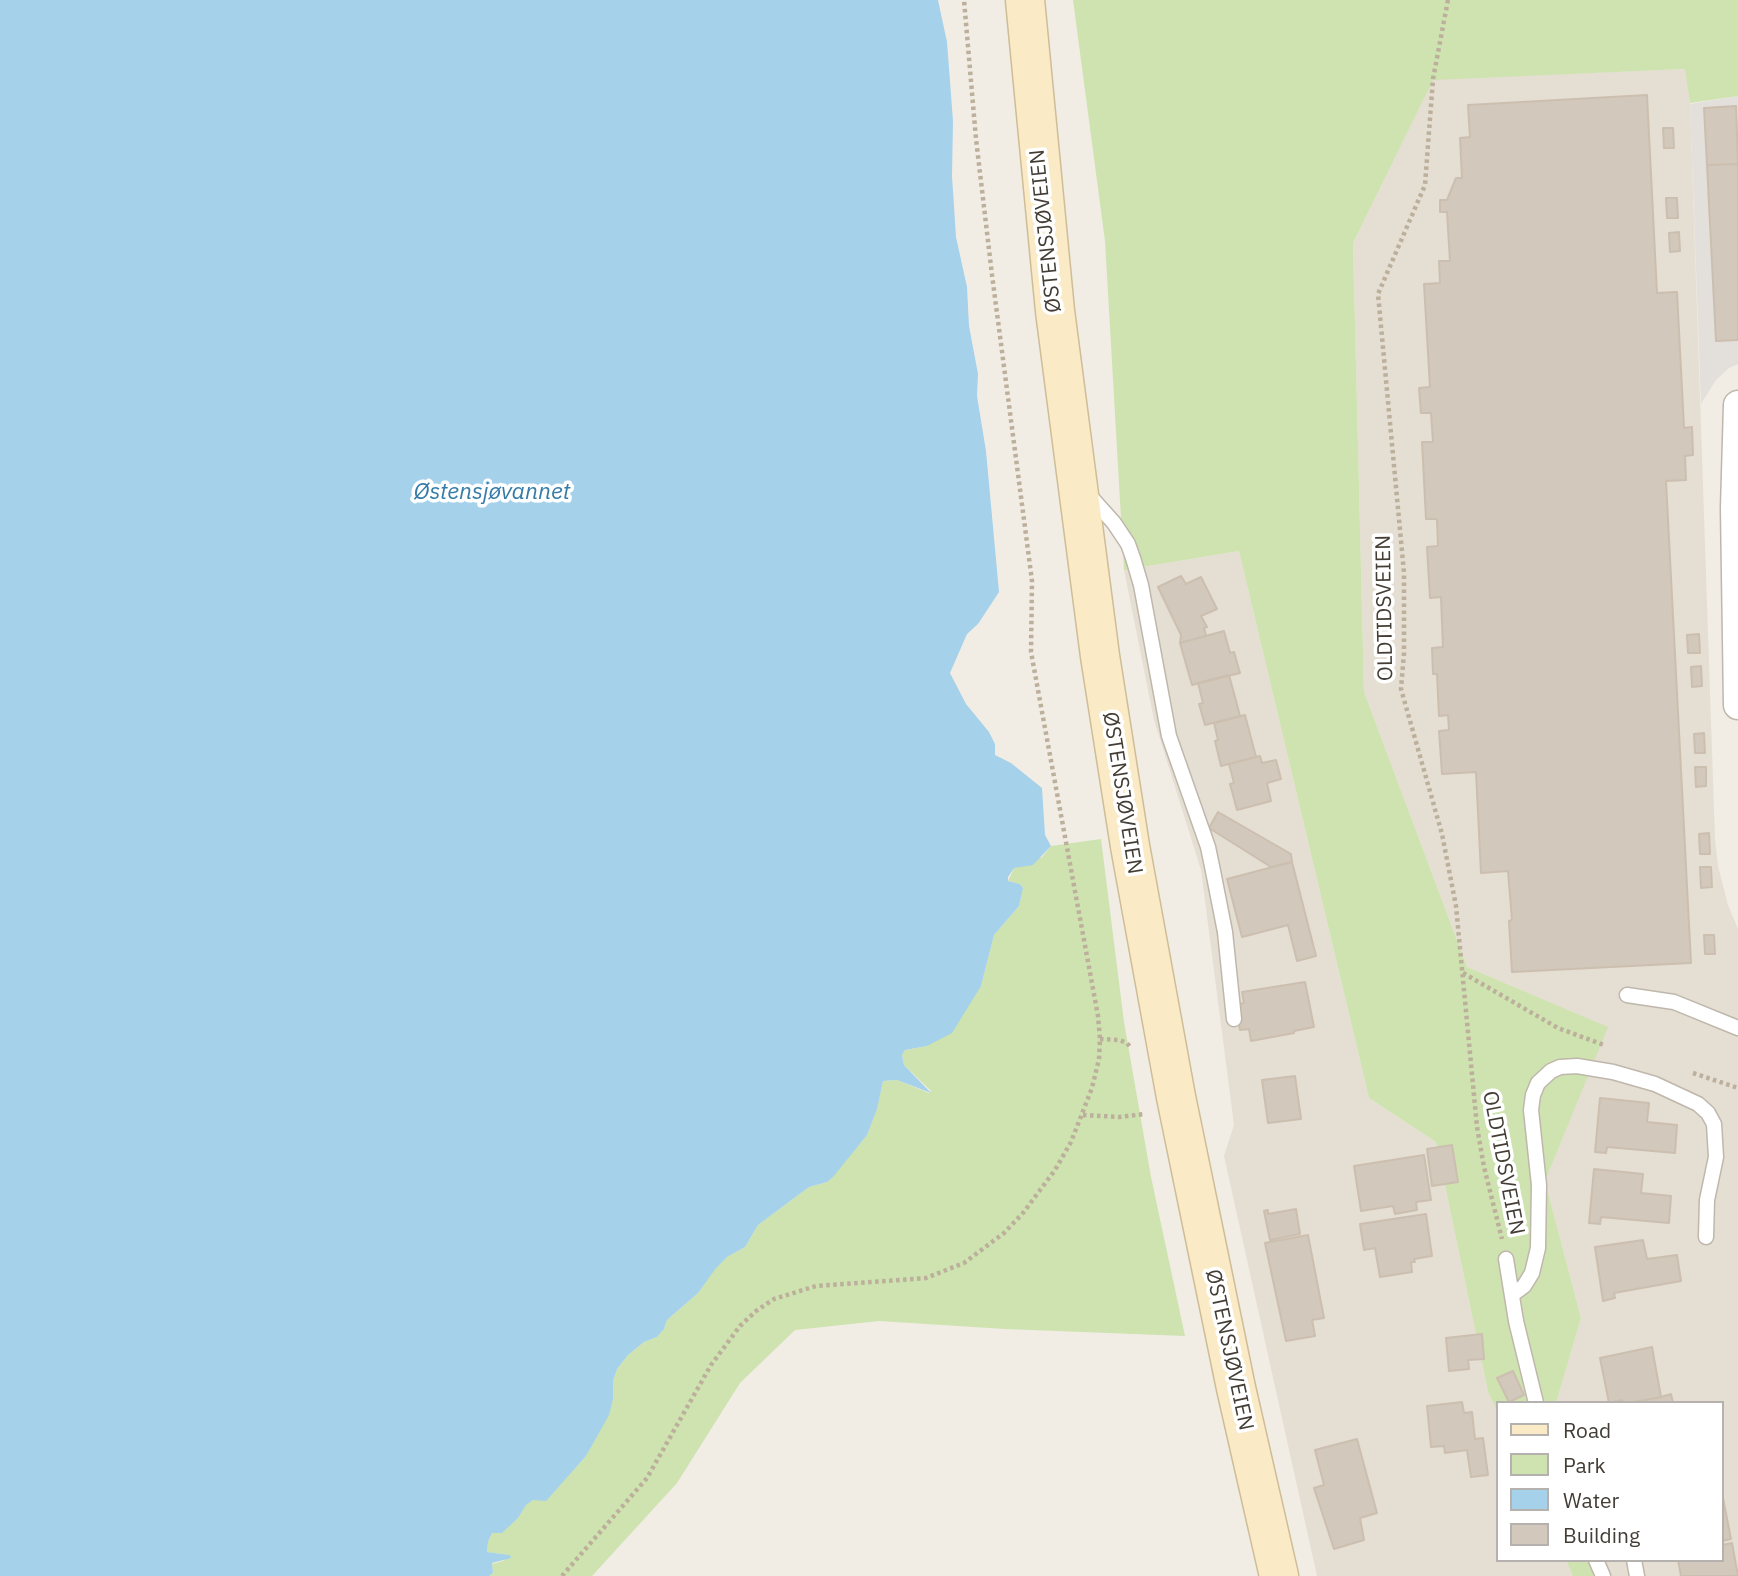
<!DOCTYPE html>
<meta charset="utf-8">
<style>
body{margin:0}
#map{position:relative;width:1738px;height:1576px;overflow:hidden;background:#f1ede5;font-family:"IBM Plex Sans",sans-serif}
canvas{display:block}
.legend{position:absolute;left:1496px;top:1401px;width:228px;height:161px;box-sizing:border-box;background:#fff;border:2px solid #b4b1ae;margin:0;padding:9px 12px;list-style:none;font-size:21px;color:#433d35}
.legend li{display:flex;align-items:center;gap:14px;height:35px}
.legend b{width:35px;border:2px solid #b4b1ae}
</style>
<div id="map">
<canvas width="1738" height="1576"></canvas>
<ul class="legend">
<li><b style="height:9px;background:#faebc6"></b>Road</li>
<li><b style="height:19px;background:#cee3b0"></b>Park</li>
<li><b style="height:19px;background:#a5d1ea"></b>Water</li>
<li><b style="height:19px;background:#d2c8bb"></b>Building</li>
</ul>
</div>
<script>
const ctx = document.querySelector('canvas').getContext('2d');
ctx.lineJoin = 'round';
function paint(path, color) {
  ctx.fillStyle = color;
  ctx.fill(path, 'evenodd');
}
function toPath(rows) {
  const path = new Path2D();
  for (const r of rows) {
    path.moveTo(r[0], r[1]);
    for (let i = 2; i < r.length; i += 2) path.lineTo(r[i], r[i + 1]);
  }
  return path;
}
function trace(path, color, width, dash) {
  ctx.strokeStyle = color;
  ctx.lineWidth = width;
  ctx.lineCap = dash ? 'butt' : 'round';
  ctx.setLineDash(dash || []);
  ctx.stroke(path);
}
function label(font, color, halo, rows, align = 'center') {
  ctx.font = font + ' "IBM Plex Sans",sans-serif';
  ctx.lineWidth = 7;
  ctx.setLineDash([]);
  ctx.textBaseline = 'middle';
  ctx.strokeStyle = halo;
  ctx.fillStyle = color;
  for (const [text, x, y, turn = 0] of rows) {
    ctx.save();
    ctx.translate(x, y);
    ctx.rotate((+turn || 0) * Math.PI / 180);
    ctx.textAlign = isNaN(turn) ? turn : align;
    if (halo) ctx.strokeText(text, 0, 0);
    ctx.fillText(text, 0, 0);
    ctx.restore();
  }
}
paint(toPath([
 [1686,69,1690,104,1715,839,1718,866,1728,905,1738,929,1738,1576,1595,1576,1591,1560,1722,1560,1722,1403,1556,1403,1581,1318,1545,1181,1607,1027,1467,967,1364,692,1353,243,1433,79],
 [1239,551,1369,1098,1436,1142,1488,1392,1498,1413,1498,1560,1566,1560,1573,1576,1317,1576,1224,1156,1234,1125,1201,870,1154,720,1124,570]
]), '#e5ded3');
paint(toPath([
 [1738,96,1738,364,1729,368,1716,380,1701,404,1690,104]
]), '#e3dfda');
paint(toPath([
 [1073,0,1738,0,1738,96,1690,103,1685,69,1433,80,1353,243,1364,692,1467,967,1608,1027,1545,1181,1581,1318,1556,1403,1498,1403,1498,1413,1488,1392,1436,1142,1369,1098,1239,551,1124,570,1105,241],
 [1101,839,1124,1022,1151,1177,1185,1336,1005,1329,879,1321,795,1330,740,1383,677,1483,592,1576,489,1576,493,1573,492,1564,503,1561,509,1555,487,1552,488,1542,492,1533,502,1532,518,1518,525,1505,533,1500,546,1500,586,1456,613,1399,613,1381,617,1369,628,1355,644,1342,657,1337,664,1329,667,1320,698,1293,715,1268,727,1257,745,1247,758,1225,809,1187,827,1182,867,1135,877,1108,883,1081,897,1080,929,1093,931,1091,904,1065,902,1055,905,1050,927,1046,981,986,994,935,1019,906,1023,888,1020,884,1008,881,1014,868,1042,857,1051,846],
 [1566,1560,1591,1560,1595,1576,1573,1576]
]), '#cee3b0');
paint(toPath([
 [0,0,938,0,947,42,953,121,952,176,956,237,967,287,969,326,978,374,977,396,986,451,999,592,978,624,967,634,950,673,966,704,989,732,995,744,995,755,1011,763,1042,788,1045,835,1051,846,1033,865,1014,868,1008,877,1008,881,1020,884,1023,888,1019,906,994,935,981,986,952,1033,927,1046,905,1050,902,1055,904,1065,931,1093,897,1080,883,1081,877,1109,867,1135,833,1177,827,1182,809,1187,758,1225,745,1247,727,1257,716,1268,698,1293,667,1320,664,1329,657,1337,644,1342,628,1355,617,1369,613,1381,613,1399,609,1415,586,1456,546,1501,533,1500,526,1505,518,1518,502,1533,492,1533,488,1542,487,1552,510,1555,511,1558,492,1563,493,1573,489,1576,0,1576]
]), '#a5d1ea');
const building = toPath([
 [1647,95,1657,293,1677,292,1684,428,1692,427,1693,455,1685,456,1686,480,1666,481,1691,963,1512,972,1509,921,1512,920,1508,871,1481,873,1476,772,1442,774,1439,731,1449,730,1448,715,1439,716,1437,674,1433,674,1432,648,1443,647,1441,597,1430,598,1427,547,1438,546,1437,519,1426,519,1422,442,1433,442,1431,413,1421,413,1419,388,1430,387,1424,284,1440,283,1439,261,1450,261,1447,212,1440,212,1440,200,1447,200,1456,178,1462,178,1460,138,1470,137,1468,105,1647,95],
 [1736,106,1738,164,1707,165,1704,108,1736,106],
 [1663,128,1673,128,1674,148,1664,148,1663,128],
 [1738,164,1738,340,1716,341,1707,165,1738,164],
 [1666,198,1677,198,1678,218,1667,218,1666,198],
 [1679,232,1680,251,1670,252,1669,233,1679,232],
 [1181,576,1186,584,1201,577,1217,609,1201,616,1207,627,1204,628,1206,636,1180,643,1181,635,1158,587,1181,576],
 [1224,631,1230,653,1234,652,1240,673,1192,685,1180,643,1224,631],
 [1699,634,1700,653,1688,653,1687,635,1699,634],
 [1701,666,1702,686,1692,687,1691,667,1701,666],
 [1229,675,1240,716,1205,725,1199,704,1203,703,1198,683,1229,675],
 [1245,715,1256,757,1221,766,1215,741,1218,740,1214,723,1245,715],
 [1704,733,1705,753,1695,753,1694,734,1704,733],
 [1260,756,1262,763,1276,760,1281,779,1267,783,1271,801,1237,810,1230,784,1234,783,1229,764,1260,756],
 [1695,767,1706,767,1706,786,1696,787,1695,767],
 [1218,812,1291,854,1292,862,1271,867,1209,828,1218,812],
 [1709,833,1710,854,1700,854,1699,834,1709,833],
 [1292,862,1316,956,1297,961,1288,925,1242,937,1227,879,1292,862],
 [1700,867,1711,867,1712,887,1701,888,1700,867],
 [1704,935,1714,935,1715,954,1705,954,1704,935],
 [1305,982,1314,1027,1294,1031,1294,1033,1251,1041,1249,1029,1240,1030,1235,1005,1244,1003,1242,992,1305,982],
 [1295,1076,1301,1119,1268,1123,1262,1080,1295,1076],
 [1600,1098,1649,1103,1647,1122,1677,1125,1675,1153,1607,1147,1606,1153,1595,1152,1600,1098],
 [1452,1145,1458,1182,1432,1186,1427,1149,1452,1145],
 [1424,1155,1431,1200,1416,1202,1417,1210,1395,1214,1393,1206,1361,1211,1354,1166,1424,1155],
 [1594,1169,1643,1174,1641,1193,1671,1196,1669,1223,1601,1217,1600,1224,1589,1223,1594,1169],
 [1296,1209,1300,1234,1270,1240,1264,1211,1268,1210,1268,1214,1296,1209],
 [1426,1214,1432,1256,1414,1259,1415,1262,1411,1262,1412,1272,1380,1277,1375,1248,1364,1250,1360,1224,1426,1214],
 [1308,1235,1324,1318,1312,1320,1315,1336,1286,1341,1265,1243,1308,1235],
 [1643,1240,1647,1259,1677,1255,1681,1281,1614,1293,1615,1298,1603,1301,1595,1247,1643,1240],
 [1482,1334,1484,1359,1468,1360,1469,1369,1449,1371,1446,1338,1482,1334],
 [1652,1347,1661,1397,1629,1403,1623,1403,1622,1400,1609,1403,1600,1358,1652,1347],
 [1513,1371,1524,1395,1509,1402,1497,1378,1513,1371],
 [1671,1394,1673,1403,1629,1403,1661,1397,1671,1394],
 [1462,1402,1464,1413,1472,1412,1475,1439,1483,1438,1488,1475,1471,1477,1467,1450,1445,1453,1444,1446,1431,1447,1427,1406,1462,1402],
 [1357,1439,1377,1513,1360,1518,1364,1540,1334,1549,1314,1488,1324,1485,1315,1450,1357,1439],
 [1722,1493,1731,1539,1722,1541,1722,1493],
 [1732,1543,1738,1576,1681,1576,1678,1560,1722,1560,1722,1545,1732,1543]
]);
paint(building, '#d2c8bb');
trace(building, '#ccbfaf', 2);
const service = toPath([
 [1088,494,1114,523,1128,544,1133,558,1141,585,1169,736,1208,847,1213,871,1225,932,1234,1019],
 [1627,995,1674,1002,1738,1028],
 [1506,1259,1516,1321,1536,1403],
 [1512,1295,1524,1286,1532,1273,1538,1248,1539,1185,1531,1110,1533,1095,1538,1083,1551,1071,1560,1067,1577,1066,1613,1072,1655,1084,1698,1104,1708,1113,1714,1124,1716,1157,1707,1200,1706,1237],
 [1596,1560,1603,1576],
 [1634,1560,1637,1576]
]);
const minor = toPath([
 [1738,405,1735,508,1738,705]
]);
const secondary = toPath([
 [1025,0,1055,311,1100,656,1130,846,1176,1097,1236,1388,1279,1576]
]);
trace(service, '#bfb7ab', 17);
trace(minor, '#bfb7ab', 31);
trace(secondary, '#cebd97', 41);
trace(toPath([
 [1448,0,1433,79,1425,185,1378,294,1404,573,1404,653,1401,689,1442,834,1456,906,1477,1127,1484,1167,1502,1239],
 [1463,973,1558,1028,1604,1045],
 [1100,1039,1119,1040,1127,1043,1131,1048],
 [1693,1073,1738,1088],
 [1083,1115,1119,1117,1145,1114],
 [562,1576,647,1478,711,1365,740,1326,756,1311,774,1299,816,1286,926,1278,964,1263,1004,1233,1023,1213,1055,1170,1071,1142,1092,1088,1099,1059,1100,1039,1098,1016,1031,652,1032,581,992,275,976,139,964,0]
]), '#bcaf9b', 4.5, [3.5, 3.5]);
trace(service, '#fff', 14);
trace(minor, '#fff', 28);
trace(secondary, '#faebc6', 38);
label('21px', '#433d35', '#fff', [
 ["ØSTENSJØVEIEN",1046,231,-96],
 ["OLDTIDSVEIEN",1385,608,-91],
 ["ØSTENSJØVEIEN",1122,793,81],
 ["OLDTIDSVEIEN",1503,1163,79],
 ["ØSTENSJØVEIEN",1229,1350,78]
]);
label('italic 23px', '#367ca7', '#fff', [
 ["Østensjøvannet",492,492]
]);
</script>
